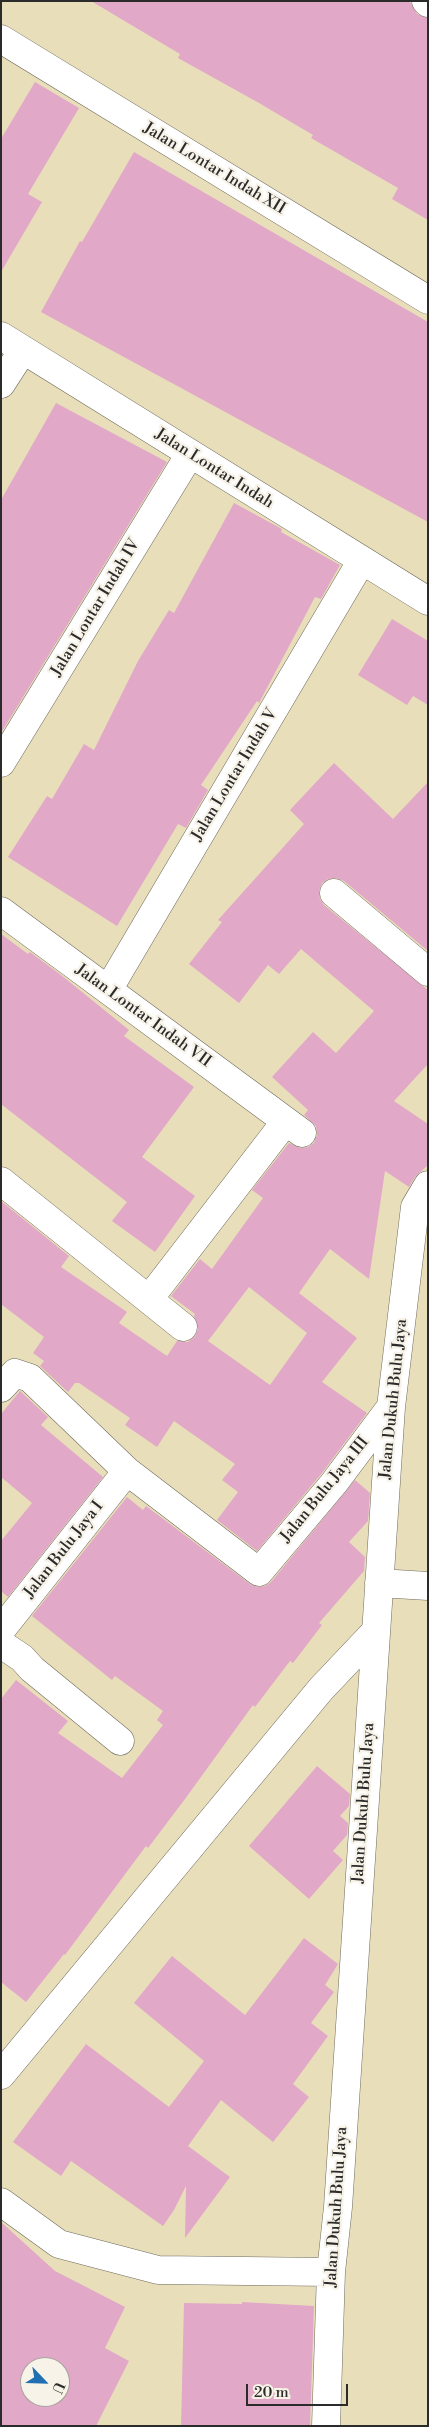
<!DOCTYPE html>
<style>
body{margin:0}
#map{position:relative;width:429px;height:2427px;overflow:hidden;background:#e9deba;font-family:"Libre Bodoni",serif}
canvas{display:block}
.frame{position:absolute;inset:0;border:2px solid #2b2b2b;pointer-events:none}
.north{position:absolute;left:20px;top:2357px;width:50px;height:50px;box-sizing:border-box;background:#f7f3e8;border:1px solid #a5a39c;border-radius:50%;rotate:114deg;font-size:14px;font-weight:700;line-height:20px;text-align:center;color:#2b2b2b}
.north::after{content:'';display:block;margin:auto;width:18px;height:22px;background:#1f6fb2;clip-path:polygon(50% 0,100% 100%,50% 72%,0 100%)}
.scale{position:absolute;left:246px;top:2384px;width:102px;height:22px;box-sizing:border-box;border:2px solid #2b2b2b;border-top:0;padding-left:6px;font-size:15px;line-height:18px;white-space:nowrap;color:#2b2b2b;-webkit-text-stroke:4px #f7f3e8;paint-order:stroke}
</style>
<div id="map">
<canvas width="429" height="2427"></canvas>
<div class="frame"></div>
<div class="north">U</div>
<div class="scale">20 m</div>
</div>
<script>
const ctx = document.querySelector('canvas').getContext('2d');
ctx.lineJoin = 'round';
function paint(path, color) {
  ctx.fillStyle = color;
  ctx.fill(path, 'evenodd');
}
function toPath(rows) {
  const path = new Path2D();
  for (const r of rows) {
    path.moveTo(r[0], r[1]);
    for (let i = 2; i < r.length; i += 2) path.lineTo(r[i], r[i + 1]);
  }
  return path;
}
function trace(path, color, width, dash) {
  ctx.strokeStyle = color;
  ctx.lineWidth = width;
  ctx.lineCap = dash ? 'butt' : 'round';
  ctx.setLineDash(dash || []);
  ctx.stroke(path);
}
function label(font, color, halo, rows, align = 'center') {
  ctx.font = font + ' "Libre Bodoni",serif';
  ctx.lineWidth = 4.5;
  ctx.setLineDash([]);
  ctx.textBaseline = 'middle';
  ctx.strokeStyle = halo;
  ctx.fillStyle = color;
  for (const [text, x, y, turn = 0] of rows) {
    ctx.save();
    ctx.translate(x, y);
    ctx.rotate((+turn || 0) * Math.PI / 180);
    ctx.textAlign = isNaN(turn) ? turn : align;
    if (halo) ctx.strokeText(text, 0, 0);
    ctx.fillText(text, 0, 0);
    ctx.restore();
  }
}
paint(toPath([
 [91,1,408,1,411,3,417,14,428,18,428,220,392,199,398,188,311,138,313,135,259,103,178,58,180,54],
 [35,82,79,108,28,194,42,202,1,272,1,139],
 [134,152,428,322,428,522,41,312,80,241,82,242],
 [56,403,167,462,1,733,1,500],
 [234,503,282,529,281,532,340,565,321,599,315,597,259,703,257,701,201,785,208,790,186,828,178,824,117,926,8,857,47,796,52,799,84,744,94,750,138,661,169,610,174,613],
 [392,619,428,641,428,705,413,696,407,705,358,675],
 [334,763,393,819,428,782,428,951,344,881,336,878,328,879,322,883,319,891,320,899,324,905,428,990,428,1064,394,1101,428,1124,428,1165,415,1177,409,1187,385,1171,369,1279,330,1249,299,1293,357,1338,322,1382,367,1413,322,1473,257,1551,217,1520,238,1492,222,1480,235,1464,174,1421,157,1447,125,1425,130,1418,79,1383,75,1383,68,1392,40,1366,44,1361,33,1353,44,1337,1,1304,1,1201,69,1256,61,1267,127,1312,119,1323,167,1356,177,1341,188,1342,195,1336,198,1329,194,1316,195,1314,171,1296,200,1259,212,1269,263,1198,252,1190,289,1143,300,1148,308,1147,314,1143,317,1135,316,1126,304,1115,308,1110,272,1077,313,1032,336,1053,374,1011,301,949,279,974,268,965,239,1003,189,964,222,922,218,920,304,824,290,810],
 [249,1287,307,1333,270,1385,208,1341],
 [1,934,28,954,30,952,61,975,129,1030,124,1036,194,1087,142,1157,195,1196,155,1252,112,1221,127,1202,1,1104],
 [20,1391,48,1417,41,1425,103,1477,8,1597,1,1591,1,1541,32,1503,1,1477,1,1414],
 [355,1480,370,1493,368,1521,349,1542,365,1557,364,1571,319,1623,322,1625,293,1663,290,1661,255,1707,253,1705,185,1799,148,1848,146,1846,65,1955,64,1954,26,2002,1,1982,1,1699,16,1680,68,1721,58,1733,122,1778,163,1725,157,1720,163,1711,115,1676,112,1680,32,1616,127,1497,143,1510,146,1506,250,1584,257,1587,265,1586,271,1582],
 [317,1766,350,1794,349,1806,340,1816,348,1823,347,1835,333,1851,343,1860,309,1899,249,1846],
 [304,1938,338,1964,325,1985,334,1992,311,2023,328,2036,293,2084,309,2097,273,2142,221,2100,188,2146,230,2177,185,2238,186,2186,174,2210,163,2226,71,2161,61,2176,13,2142,86,2044,169,2107,204,2061,134,2003,172,1956,245,2015],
 [1,2222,55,2271,125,2307,105,2348,129,2361,96,2426,1,2426],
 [30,2367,60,2367,60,2397,30,2397],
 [242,2302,314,2306,310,2426,181,2426,184,2303,242,2304]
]), '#e1a8c8');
const minor = toPath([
 [426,1,428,3],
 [1,39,428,300],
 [1,336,428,601],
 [1,384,23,350],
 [1,763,190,454],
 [334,893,428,972],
 [1,911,302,1133],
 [108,990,362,560],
 [1,1181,183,1327],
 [149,1299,286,1121],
 [1,1388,15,1373,30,1378,127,1471,259,1572,334,1483,391,1407],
 [379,1583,428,1586],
 [1,1630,127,1471],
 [1,1644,22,1658,32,1669,120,1741],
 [1,2075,321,1689,375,1632],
 [1,2202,59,2244,158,2270,331,2272],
 [326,2426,331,2272,338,2207,391,1407,415,1207,428,1185]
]);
trace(minor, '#6e6a5d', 29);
trace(minor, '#fff', 28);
label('16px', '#2b2b2b', '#f7f3e8', [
 ["Jalan Lontar Indah XII",214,169,31],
 ["Jalan Lontar Indah",214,469,32],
 ["Jalan Lontar Indah IV",96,608,-59],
 ["Jalan Lontar Indah V",235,775,-59],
 ["Jalan Lontar Indah VII",143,1016,36],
 ["Jalan Dukuh Bulu Jaya",394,1399,-84],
 ["Jalan Bulu Jaya III",325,1490,-51],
 ["Jalan Bulu Jaya I",64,1550,-52],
 ["Jalan Dukuh Bulu Jaya",364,1803,-86],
 ["Jalan Dukuh Bulu Jaya",337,2207,-86]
]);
</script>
